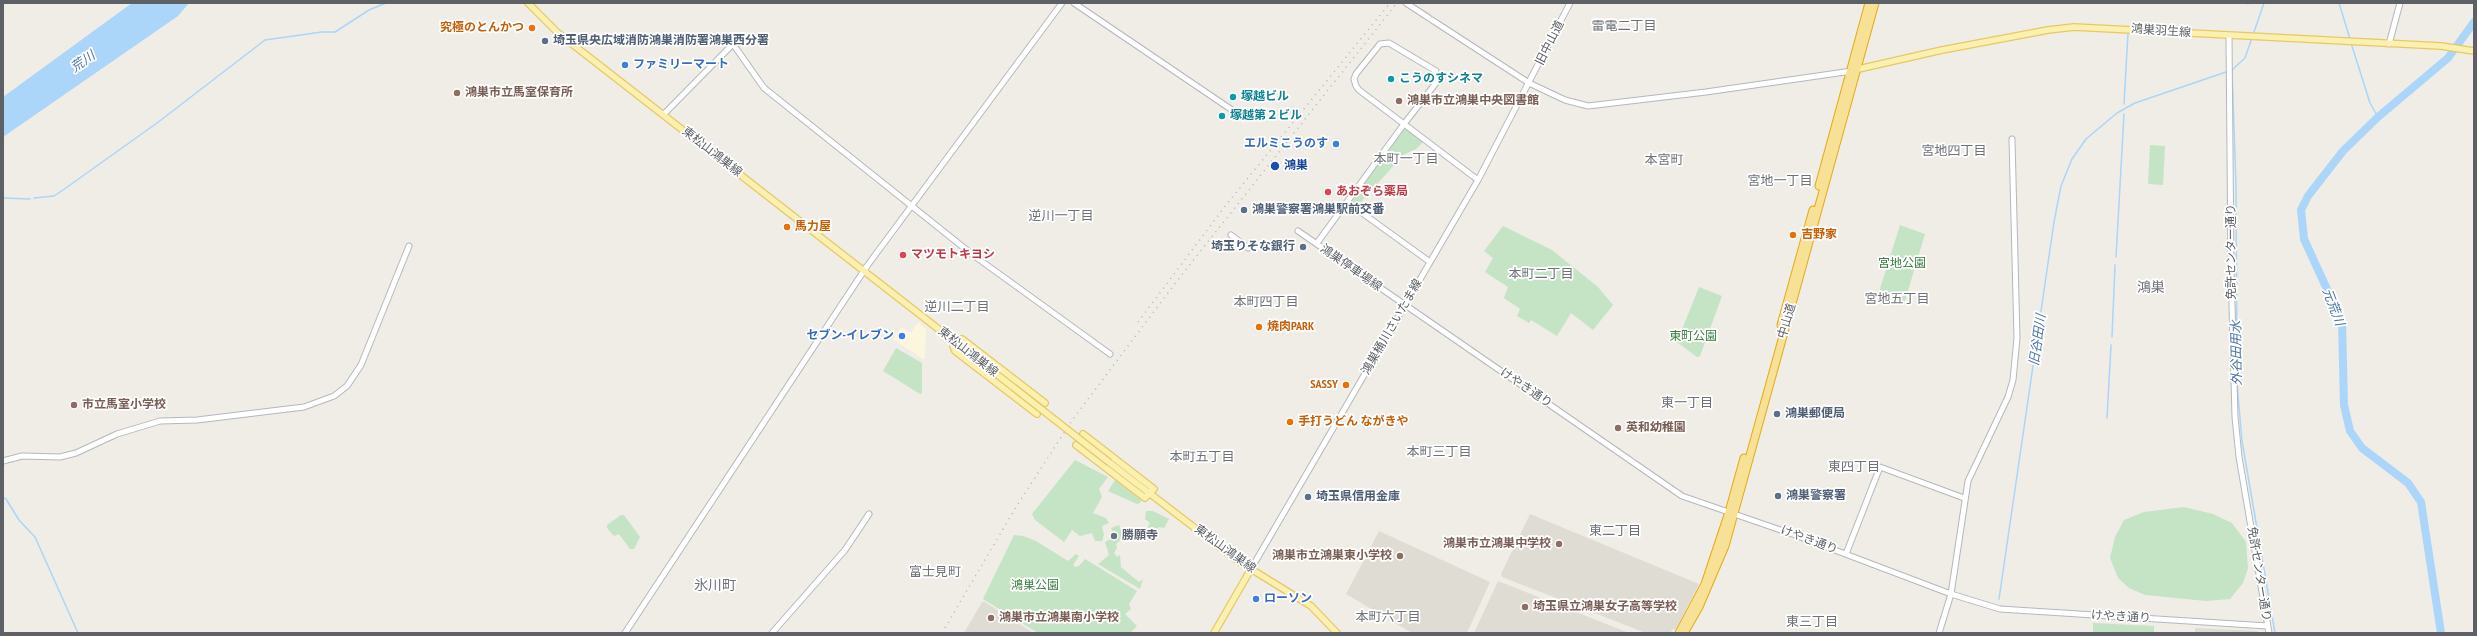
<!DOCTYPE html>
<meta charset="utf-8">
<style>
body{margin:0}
#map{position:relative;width:2477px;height:636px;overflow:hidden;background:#efede6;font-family:"PT Sans Narrow",sans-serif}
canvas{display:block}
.frame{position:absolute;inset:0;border:4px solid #5d6165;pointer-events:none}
</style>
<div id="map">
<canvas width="2477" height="636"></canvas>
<div class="frame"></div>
</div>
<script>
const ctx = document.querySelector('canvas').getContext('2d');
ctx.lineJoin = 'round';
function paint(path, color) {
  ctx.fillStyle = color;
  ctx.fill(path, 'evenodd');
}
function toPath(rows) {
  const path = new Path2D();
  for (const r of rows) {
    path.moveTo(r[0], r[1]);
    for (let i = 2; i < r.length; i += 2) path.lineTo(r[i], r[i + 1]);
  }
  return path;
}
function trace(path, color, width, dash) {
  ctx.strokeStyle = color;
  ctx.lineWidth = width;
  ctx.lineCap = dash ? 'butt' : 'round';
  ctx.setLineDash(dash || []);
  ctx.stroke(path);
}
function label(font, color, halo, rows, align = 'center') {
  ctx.font = font + ' "PT Sans Narrow","Noto Sans JP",sans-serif';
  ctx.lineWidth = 3.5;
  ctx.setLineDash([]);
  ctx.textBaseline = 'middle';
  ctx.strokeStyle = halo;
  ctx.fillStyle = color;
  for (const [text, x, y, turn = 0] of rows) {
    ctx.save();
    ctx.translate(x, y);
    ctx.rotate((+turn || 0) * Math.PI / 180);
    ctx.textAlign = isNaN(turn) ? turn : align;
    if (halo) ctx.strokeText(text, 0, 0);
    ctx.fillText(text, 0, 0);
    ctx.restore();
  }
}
paint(toPath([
 [918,322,926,329,925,358,923,359,893,339,901,327,911,333]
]), '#fcf6de');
paint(toPath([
 [1530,514,1699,584,1676,629,1673,629,1670,633,1646,633,1502,577,1501,574],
 [1379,531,1490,582,1467,633,1412,633,1346,594],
 [1498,581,1629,633,1474,633],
 [982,602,985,602,1033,633,964,633],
 [2195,628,2257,631,2260,633,2195,633]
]), '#dfdcd4');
paint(toPath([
 [1404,124,1425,140,1416,149,1403,155,1355,209,1347,202],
 [2150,145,2165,146,2163,185,2148,184],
 [1900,225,1925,234,1904,304,1878,295],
 [1503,226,1552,250,1598,287,1613,305,1593,330,1571,313,1557,336,1531,320,1529,323,1517,316,1520,309,1504,298,1508,287,1485,272,1493,258,1484,251],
 [1699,287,1722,296,1700,356,1697,357,1677,342],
 [896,348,922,363,922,393,920,394,883,371],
 [1075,460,1108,477,1099,489,1102,497,1093,513,1106,518,1109,523,1102,526,1104,535,1102,541,1095,541,1092,533,1080,536,1072,530,1064,542,1035,520,1032,514],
 [1115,480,1141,500,1140,503,1137,504,1108,491],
 [2184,507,2213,514,2232,523,2246,542,2248,568,2243,583,2230,599,2206,601,2145,595,2129,588,2118,578,2110,558,2115,537,2124,520,2144,512],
 [1146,511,1153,511,1169,519,1164,528,1159,527,1156,538,1152,537,1148,527,1150,523,1145,519],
 [621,515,624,515,640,537,634,549,630,549,619,534,614,536,607,528,607,525],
 [1119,525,1123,537,1116,544,1117,548,1114,553,1117,557,1120,555,1121,567,1139,582,1143,579,1140,589,1098,564,1109,555,1105,542,1115,537,1111,528],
 [1014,535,1023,536,1036,541,1068,561,1076,554,1079,556,1073,565,1076,567,1079,566,1085,559,1137,591,1129,604,1131,609,1125,614,1137,626,1130,633,1038,633,983,599],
 [2093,623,2154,626,2154,633,2093,633]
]), '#c4e4c5');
paint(toPath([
 [132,3,189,3,178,16,3,137,3,97]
]), '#abd5f9');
trace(toPath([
 [2247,3,2248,4],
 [2339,3,2350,39],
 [2351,43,2370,103,2378,117],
 [2232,70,2236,185,2237,383,2242,441,2275,633],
 [2124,104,2128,33],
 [3,198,30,199],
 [34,198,54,196,63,190,157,123,265,40,322,32,335,32,369,10,386,3],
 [2116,257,2124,114],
 [2112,337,2115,265],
 [2107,418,2111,345],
 [3,497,6,499,19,520,35,537,78,633],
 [1999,599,2054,222,2061,186,2072,159,2086,139,2117,113,2135,103,2232,70,2245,58,2264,3]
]), '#abd5f9', 1.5);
trace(toPath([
 [2441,633,2421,502,2408,483,2362,448,2350,431,2344,405,2342,322,2304,239,2301,210,2308,196,2343,151,2378,117,2448,58,2474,22]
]), '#abd5f9', 8);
const secondary = toPath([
 [1074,3,1235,112],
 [1406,3,1429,18],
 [1432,20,1529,83,1565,100,1588,106,1706,92,1852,71],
 [2229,36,2231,268,2235,417,2239,457,2269,633],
 [2389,44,2400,3],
 [664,114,733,44,764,88,973,255,1110,354],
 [1347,202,1430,262],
 [1298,231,1682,496,1795,535,1951,594,2000,609,2267,626],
 [1231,235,1248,248],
 [1317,243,1404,124,1436,83,1436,71,1389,43,1380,44,1356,74,1354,79,1356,86,1359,90,1404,124,1478,180],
 [3,461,22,456,60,457,76,453,117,434,160,421,197,420,304,407,334,396,347,386,361,365,409,246],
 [1846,554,1880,467,1964,498],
 [1251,569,1478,180,1570,3],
 [625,633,867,266,1062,3],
 [772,633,845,550,869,514],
 [1939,633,1951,594,1968,481,2008,397,2013,380,2017,338,2012,139]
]);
const primary = toPath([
 [528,3,558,33,1013,387],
 [1854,70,1942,50,2048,30,2074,27,2441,46,2474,51],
 [954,341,953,346,955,351,1037,414],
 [954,341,962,339,1045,403],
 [1076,445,1145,498,1154,489,1083,434],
 [1110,463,1238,561,1311,606,1337,633],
 [1214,633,1251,569]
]);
const highway = toPath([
 [1819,186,1869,3],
 [1781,325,1813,210],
 [1679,633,1705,584,1729,512,1744,458],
 [1684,633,1699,607,1725,546,1875,3]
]);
trace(secondary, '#b4b8bc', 7);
trace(primary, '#e8c865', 8);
trace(highway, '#e5aa0f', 9);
trace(secondary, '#fff', 5);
trace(primary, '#faf0b0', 5.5);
trace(highway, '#f6e196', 7);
trace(toPath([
 [1138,322,1226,205,1390,3],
 [942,633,1016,507,1073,419,1180,277,1397,3]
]), '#b4b5b5', 1.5, [1, 5]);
const primaryBridge = toPath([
 [1013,387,1110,463]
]);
trace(primaryBridge, '#e8c865', 8, []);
trace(primaryBridge, '#faf0b0', 5.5);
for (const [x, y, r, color] of [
 [532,28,4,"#e8710a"],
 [545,41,4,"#5c6f8a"],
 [625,65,4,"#3f7fe0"],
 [1391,79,4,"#0f9aa8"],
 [457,93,4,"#8d6e63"],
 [1233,97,4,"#0f9aa8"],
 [1399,101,4,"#8d6e63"],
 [1222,116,4,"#0f9aa8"],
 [1336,144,4,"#3f7fe0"],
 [1275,166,5,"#1a4fb4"],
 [1328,192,4,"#e0444e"],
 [1244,210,4,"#5c6f8a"],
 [787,227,4,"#e8710a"],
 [1793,235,4,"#e8710a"],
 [1303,247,4,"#5c6f8a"],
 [903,255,4,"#e0444e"],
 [1259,327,4,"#e8710a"],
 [902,336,4,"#3f7fe0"],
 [1346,385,4,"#e8710a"],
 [74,405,4,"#8d6e63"],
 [1777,414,4,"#5c6f8a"],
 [1290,422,4,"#e8710a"],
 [1618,428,4,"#8d6e63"],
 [1778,496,4,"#5c6f8a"],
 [1308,497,4,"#5c6f8a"],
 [1114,536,4,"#6b7280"],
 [1559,544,4,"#8d6e63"],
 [1400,556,4,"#8d6e63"],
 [1256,599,4,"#3f7fe0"],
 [1525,607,4,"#8d6e63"],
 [991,618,4,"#8d6e63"]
]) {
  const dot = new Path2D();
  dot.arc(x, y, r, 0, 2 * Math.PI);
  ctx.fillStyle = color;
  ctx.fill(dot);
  trace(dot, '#fff', 1.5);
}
label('bold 12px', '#c56008', '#fff', [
 ["究極のとんかつ",524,28,"right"],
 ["馬力屋",795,227],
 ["吉野家",1801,235],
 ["焼肉PARK",1267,327],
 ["SASSY",1338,385,"right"],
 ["手打うどん ながきや",1298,422]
], 'left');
label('12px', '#5d6165', '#fff', [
 ["鴻巣羽生線",2161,31,4],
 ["旧中山道",1550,43,-63],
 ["東松山鴻巣線",712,152,38],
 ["免許センター通り",2232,252,-90],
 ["鴻巣停車場線",1351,268,35],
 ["中山道",1787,321,-74],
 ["鴻巣桶川さいたま線",1392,327,-60],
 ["東松山鴻巣線",968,352,38],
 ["けやき通り",1526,388,34],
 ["けやき通り",1809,540,20],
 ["東松山鴻巣線",1225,549,36],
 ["免許センター通り",2259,574,81],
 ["けやき通り",2121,617,3]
]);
label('bold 12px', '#4e5e75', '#fff', [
 ["埼玉県央広域消防鴻巣消防署鴻巣西分署",553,41],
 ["鴻巣警察署鴻巣駅前交番",1252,210],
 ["埼玉りそな銀行",1295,247,"right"],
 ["鴻巣郵便局",1785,414],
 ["鴻巣警察署",1786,496],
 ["埼玉県信用金庫",1316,497]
], 'left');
label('bold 12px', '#366cbe', '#fff', [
 ["ファミリーマート",633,65],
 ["エルミこうのす",1328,144,"right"],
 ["セブン-イレブン",894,336,"right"],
 ["ローソン",1264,599]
], 'left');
label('bold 12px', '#0d838f', '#fff', [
 ["こうのすシネマ",1399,79],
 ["塚越ビル",1241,97],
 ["塚越第２ビル",1230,116]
], 'left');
label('bold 12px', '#785e54', '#fff', [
 ["鴻巣市立馬室保育所",465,93],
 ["鴻巣市立鴻巣中央図書館",1407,101],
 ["市立馬室小学校",82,405],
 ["英和幼稚園",1626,428],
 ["鴻巣市立鴻巣中学校",1551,544,"right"],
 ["鴻巣市立鴻巣東小学校",1392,556,"right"],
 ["埼玉県立鴻巣女子高等学校",1533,607],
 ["鴻巣市立鴻巣南小学校",999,618]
], 'left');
label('bold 12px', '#164399', '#fff', [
 ["鴻巣",1284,166]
], 'left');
label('bold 12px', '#be3a42', '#fff', [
 ["あおぞら薬局",1336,192],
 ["マツモトキヨシ",911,255]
], 'left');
label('12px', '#3a8040', '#fff', [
 ["宮地公園",1902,264],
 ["東町公園",1693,337],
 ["鴻巣公園",1035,586]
]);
label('bold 12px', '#5b616d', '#fff', [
 ["勝願寺",1122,536]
], 'left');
label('13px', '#6f7377', '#fff', [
 ["雷電二丁目",1624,26],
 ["宮地四丁目",1954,151],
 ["本町一丁目",1406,159],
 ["本宮町",1664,160],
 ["宮地一丁目",1780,181],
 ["逆川一丁目",1061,216],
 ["本町二丁目",1541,274],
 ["宮地五丁目",1897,299],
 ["本町四丁目",1266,302],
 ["逆川二丁目",957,307],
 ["東一丁目",1687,403],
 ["本町三丁目",1439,452],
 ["本町五丁目",1202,457],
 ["東四丁目",1854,467],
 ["東二丁目",1615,531],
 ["富士見町",935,572],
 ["本町六丁目",1388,617],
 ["東三丁目",1812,622]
]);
label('italic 13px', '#4975ab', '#fff', [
 ["荒川",83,62,-35],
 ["元荒川",2333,307,69],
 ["旧谷田川",2038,340,-82],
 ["外谷田用水",2237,353,-91]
]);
label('14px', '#6f7377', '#fff', [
 ["鴻巣",2151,288],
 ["氷川町",715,586]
]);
</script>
